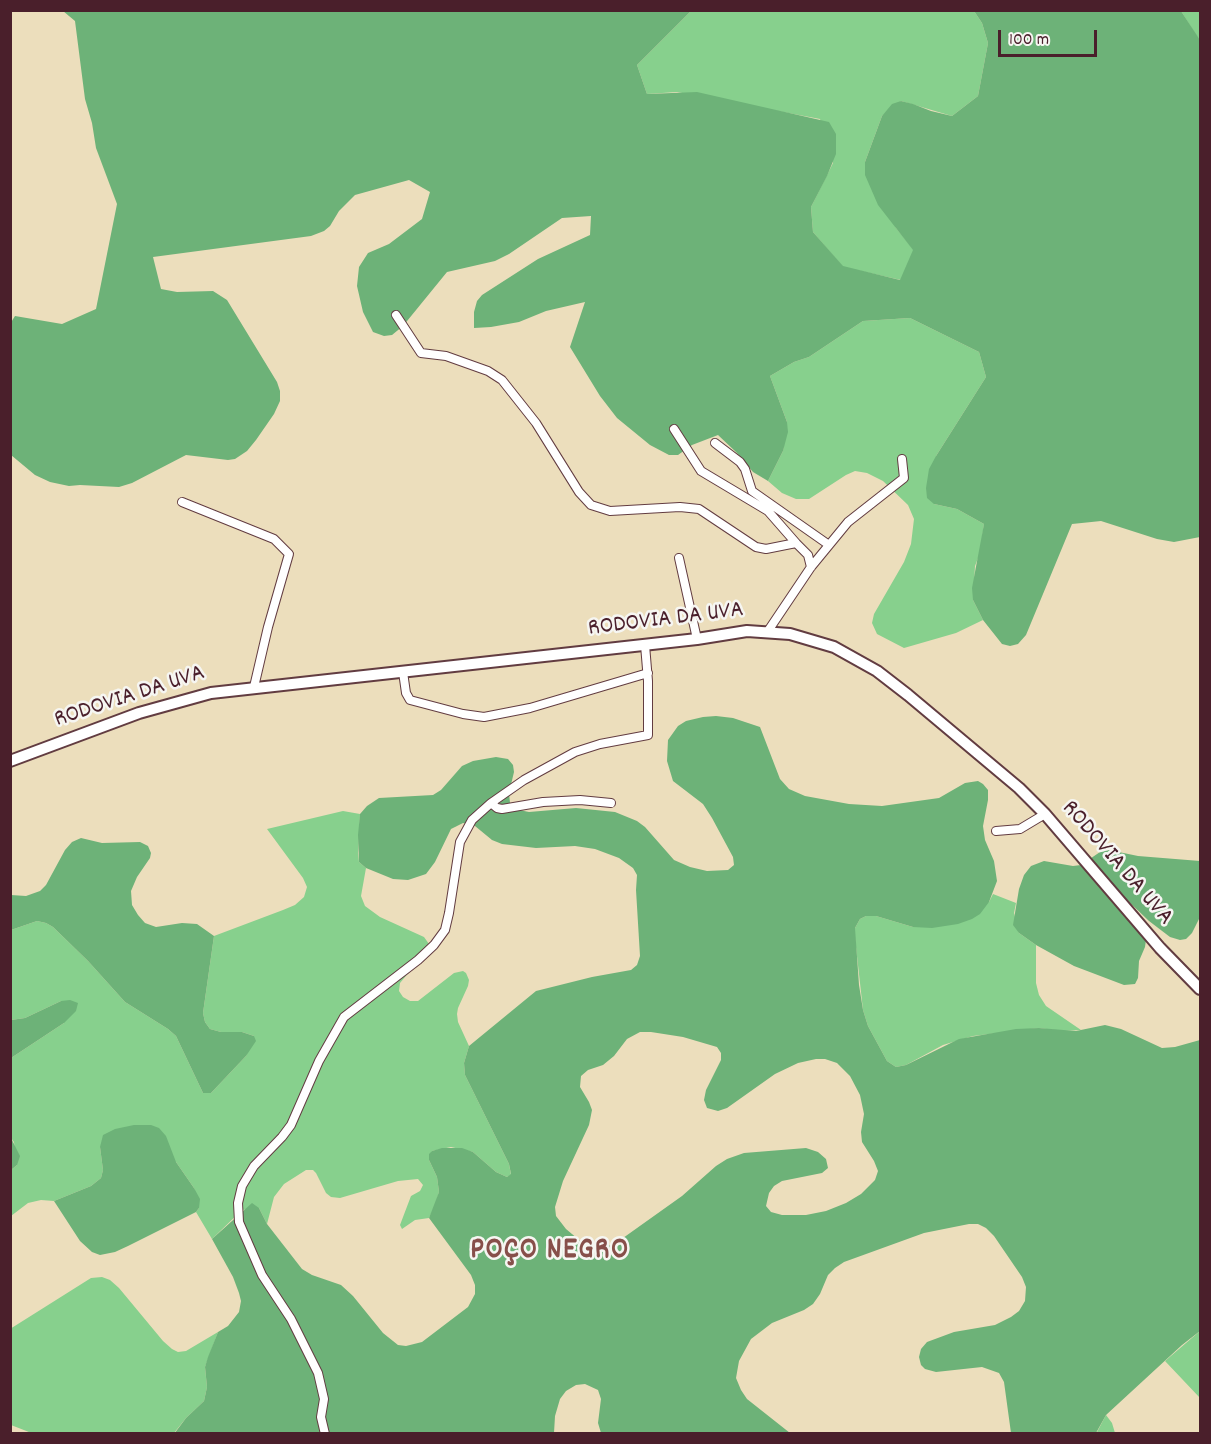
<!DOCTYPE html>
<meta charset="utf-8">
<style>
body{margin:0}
#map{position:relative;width:1211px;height:1444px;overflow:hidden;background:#ecdebc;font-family:Dekko,sans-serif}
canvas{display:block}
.frame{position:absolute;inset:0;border:12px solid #4a1f2b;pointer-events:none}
.scale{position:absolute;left:998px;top:30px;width:99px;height:27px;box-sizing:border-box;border:3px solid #4a1f2b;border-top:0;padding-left:8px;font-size:18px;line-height:21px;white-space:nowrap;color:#4a1f2b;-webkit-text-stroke:4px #f6f6f2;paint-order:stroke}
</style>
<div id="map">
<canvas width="1211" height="1444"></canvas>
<div class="frame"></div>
<div class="scale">100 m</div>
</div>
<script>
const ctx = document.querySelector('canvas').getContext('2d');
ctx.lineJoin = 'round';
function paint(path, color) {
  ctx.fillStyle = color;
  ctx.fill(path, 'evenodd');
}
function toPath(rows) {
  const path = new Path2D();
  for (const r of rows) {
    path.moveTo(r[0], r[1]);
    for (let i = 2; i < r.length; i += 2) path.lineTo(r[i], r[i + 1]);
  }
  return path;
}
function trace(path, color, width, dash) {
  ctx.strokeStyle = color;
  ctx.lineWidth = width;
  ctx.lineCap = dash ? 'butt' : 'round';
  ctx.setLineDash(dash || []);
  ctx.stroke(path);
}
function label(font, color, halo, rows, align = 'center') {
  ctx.font = font + ' Dekko,sans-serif';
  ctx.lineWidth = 5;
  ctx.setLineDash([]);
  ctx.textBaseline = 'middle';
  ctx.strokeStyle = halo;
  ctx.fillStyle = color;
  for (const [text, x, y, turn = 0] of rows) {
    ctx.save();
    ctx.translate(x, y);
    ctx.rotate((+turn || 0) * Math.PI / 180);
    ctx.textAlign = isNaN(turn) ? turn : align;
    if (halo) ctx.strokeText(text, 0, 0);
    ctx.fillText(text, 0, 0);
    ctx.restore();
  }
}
paint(toPath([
 [691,11,974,11,982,23,988,43,978,96,952,116,901,101,882,116,865,162,896,228,914,250,901,280,843,267,813,232,811,207,833,163,820,119,677,92,647,94,637,65],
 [1181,11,1200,11,1200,40,1196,35],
 [910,318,979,352,986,377,936,456,934,504,957,509,984,524,980,553,975,566,973,600,983,620,956,633,904,648,877,634,872,623,874,614,904,562,911,544,914,519,908,505,883,481,867,473,855,471,846,475,809,499,796,499,782,493,768,481,783,451,787,422,770,376,794,362,809,357,863,321],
 [343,811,360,814,358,853,359,862,366,868,361,896,365,906,380,917,424,937,429,944,426,952,400,983,399,991,403,997,410,1001,418,1001,454,973,463,971,466,973,469,980,468,986,458,1008,457,1014,458,1022,469,1046,464,1063,465,1075,509,1164,511,1175,507,1177,496,1172,473,1152,451,1147,432,1151,429,1160,437,1177,439,1192,435,1206,429,1218,415,1220,402,1229,400,1225,411,1196,420,1191,423,1185,418,1179,398,1181,340,1198,331,1197,326,1193,316,1173,313,1170,306,1170,284,1184,274,1197,267,1224,259,1208,242,1210,212,1239,196,1212,199,1208,194,1188,176,1162,100,1147,103,1170,101,1178,91,1186,54,1201,41,1200,28,1203,11,1216,11,1170,17,1165,14,1142,11,1138,11,1058,64,1023,61,1001,25,1018,11,1020,11,930,37,921,46,923,53,927,88,961,125,1002,168,1029,176,1036,203,1093,211,1093,246,1056,254,1036,242,1032,221,1032,210,1029,205,1022,203,1013,214,936,283,910,295,905,304,897,307,887,303,878,267,829],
 [993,894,1016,903,1014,913,1019,933,1036,945,1036,983,1039,995,1046,1006,1081,1030,1062,1031,1039,1028,973,1036,943,1045,906,1065,896,1067,887,1061,868,1026,863,1010,855,938,855,928,860,919,866,916,876,916,913,927,989,902],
 [102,1277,110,1280,119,1288,163,1341,172,1349,178,1352,186,1351,218,1332,205,1367,207,1387,204,1401,186,1418,174,1433,34,1434,11,1425,10,1329,91,1278],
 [1200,1331,1200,1398,1165,1361],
 [1106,1415,1112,1423,1115,1433,1096,1434]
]), '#87d08d');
paint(toPath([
 [63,11,691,11,637,65,647,94,697,92,829,122,836,134,836,154,827,176,811,207,813,232,843,266,900,280,913,250,878,205,865,175,865,162,882,116,892,104,901,101,913,104,931,111,952,116,978,96,988,43,982,23,974,11,1181,11,1200,40,1200,537,1174,542,1157,539,1101,521,1072,524,1026,635,1018,644,1010,646,1002,644,983,620,973,600,972,588,984,524,957,509,934,504,927,498,926,488,929,469,936,456,986,377,979,352,910,318,863,321,809,357,794,362,770,376,787,422,788,432,783,451,768,481,753,472,736,452,718,435,692,445,678,455,669,455,650,445,617,418,600,396,570,347,585,302,546,311,519,322,491,327,474,328,474,312,477,301,482,295,538,259,590,235,591,216,562,218,509,254,495,261,447,272,403,326,392,335,384,336,373,332,363,312,357,286,359,267,368,253,389,244,422,219,430,192,409,180,355,195,339,211,330,226,324,231,311,236,153,257,161,289,177,292,213,291,227,300,277,382,280,391,280,401,274,414,256,440,247,451,235,459,228,460,186,455,132,483,119,487,80,485,69,486,50,482,35,475,11,455,10,324,15,316,62,324,96,309,117,204,96,148,92,123,85,99,75,21],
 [716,716,733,718,760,727,780,779,789,789,805,796,849,804,882,806,939,798,965,783,978,781,983,784,988,790,988,800,983,826,985,840,994,861,997,881,989,902,980,914,972,919,958,924,932,928,913,927,876,916,866,916,860,919,855,928,859,985,863,1010,868,1026,887,1061,896,1067,906,1065,959,1039,1016,1029,1039,1028,1076,1031,1105,1025,1121,1029,1162,1048,1175,1047,1200,1040,1200,1331,1182,1345,1106,1415,1096,1433,1011,1433,1004,1382,999,1373,982,1367,936,1372,925,1369,921,1365,919,1357,921,1349,927,1342,954,1332,995,1325,1011,1317,1019,1311,1025,1301,1026,1287,1022,1277,994,1236,986,1228,978,1224,969,1224,924,1233,844,1262,835,1268,828,1275,820,1294,813,1304,804,1310,772,1323,751,1339,739,1361,736,1378,741,1390,747,1399,790,1433,601,1433,598,1423,601,1399,598,1390,585,1384,576,1385,566,1391,560,1399,555,1416,554,1433,174,1434,186,1418,204,1401,207,1387,205,1367,208,1357,218,1332,228,1326,239,1312,241,1301,239,1293,233,1277,212,1239,252,1203,259,1208,267,1224,302,1269,312,1275,341,1285,353,1296,383,1333,398,1345,406,1346,422,1342,468,1307,475,1294,475,1285,471,1275,429,1218,439,1192,437,1177,429,1160,429,1154,432,1151,442,1148,462,1148,473,1152,496,1172,507,1177,511,1174,509,1164,465,1075,464,1063,469,1046,536,991,592,977,631,970,637,965,640,956,636,890,637,875,633,868,619,858,595,849,575,846,536,848,502,844,492,840,475,826,463,823,451,829,435,862,426,874,408,880,393,879,366,868,359,862,358,835,360,814,367,806,379,798,433,795,441,790,462,766,473,761,496,757,508,759,513,765,514,772,509,793,510,803,514,809,529,812,576,808,615,812,637,821,645,827,674,860,690,867,707,871,728,870,734,865,733,857,712,818,703,804,673,781,667,761,668,740,678,726,686,721,703,717],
 [640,1032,651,1032,683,1037,717,1047,721,1053,721,1060,706,1090,704,1100,707,1108,718,1111,727,1108,775,1074,798,1063,816,1059,825,1059,837,1063,850,1076,860,1095,864,1114,861,1132,862,1142,874,1161,878,1171,875,1180,861,1194,846,1203,826,1211,806,1215,782,1215,771,1212,766,1206,769,1193,774,1186,782,1181,822,1173,828,1168,826,1159,818,1152,806,1148,744,1153,727,1159,716,1166,682,1196,616,1243,600,1249,590,1248,584,1244,566,1229,556,1216,555,1207,563,1181,589,1125,592,1110,589,1102,580,1087,581,1076,588,1070,603,1065,614,1056,627,1039],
 [81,838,102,843,140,842,148,846,151,853,150,858,137,877,131,891,132,905,138,915,145,923,156,927,182,923,197,924,214,936,203,1013,205,1022,210,1029,221,1032,242,1032,254,1036,256,1041,246,1056,211,1093,203,1093,176,1036,168,1029,125,1002,88,961,53,927,46,923,37,921,11,930,11,895,26,896,40,891,46,885,65,850,72,842],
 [1109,850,1138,856,1200,861,1200,917,1192,933,1186,939,1180,940,1170,937,1149,921,1126,899,1119,898,1146,940,1145,947,1139,961,1138,978,1135,984,1124,985,1074,966,1036,945,1019,933,1013,925,1019,889,1024,875,1031,866,1044,861,1073,866,1081,865,1100,852],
 [70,1000,78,1003,76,1011,64,1023,11,1058,11,1020,25,1018,61,1001],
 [134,1125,151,1125,159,1128,166,1136,176,1162,194,1188,200,1199,199,1208,196,1212,128,1246,115,1252,100,1255,92,1252,80,1241,54,1201,91,1186,101,1178,103,1170,100,1147,103,1135,115,1129],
 [11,1138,20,1156,17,1165,11,1170]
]), '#6db278');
const minor = toPath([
 [396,315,421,353,446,356,488,371,502,380,536,423,579,492,591,505,610,511,680,507,699,509,756,547,766,549,796,543,808,555,811,567],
 [674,429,701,471,768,511,796,543],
 [715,443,740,462,745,469,752,491,829,545],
 [182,502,274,539,289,554,268,627,254,687],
 [679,558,697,639],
 [768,631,811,567,848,522,904,478,902,459],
 [403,672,406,693,410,700,463,714,484,717,530,708,648,673],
 [491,803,497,808,502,809,543,802,580,800,611,803],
 [996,831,1020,829,1045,814],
 [325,1434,321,1417,324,1399,318,1373,291,1319,262,1275,239,1222,238,1203,242,1186,254,1166,282,1137,291,1125,319,1061,344,1017,418,960,434,945,445,930,449,913,460,842,472,820,491,803,524,780,575,752,600,744,648,735,648,681,645,645]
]);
const tertiary = toPath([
 [10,761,139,713,211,693,697,639,747,631,790,634,834,647,877,671,908,695,1019,788,1045,814,1160,948,1200,989]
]);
trace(minor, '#623c41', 10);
trace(tertiary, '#623c41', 14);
trace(minor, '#fff', 8);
trace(tertiary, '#fff', 10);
label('24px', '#4a1f2b', '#f6f6f2', [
 ["RODOVIA DA UVA",666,621,-7],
 ["RODOVIA DA UVA",130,698,-18],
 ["RODOVIA DA UVA",1116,864,49]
]);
ctx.letterSpacing = '1.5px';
label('bold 30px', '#874f4a', '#f6f6f2', [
 ["POÇO NEGRO",550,1253]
]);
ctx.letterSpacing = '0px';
</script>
